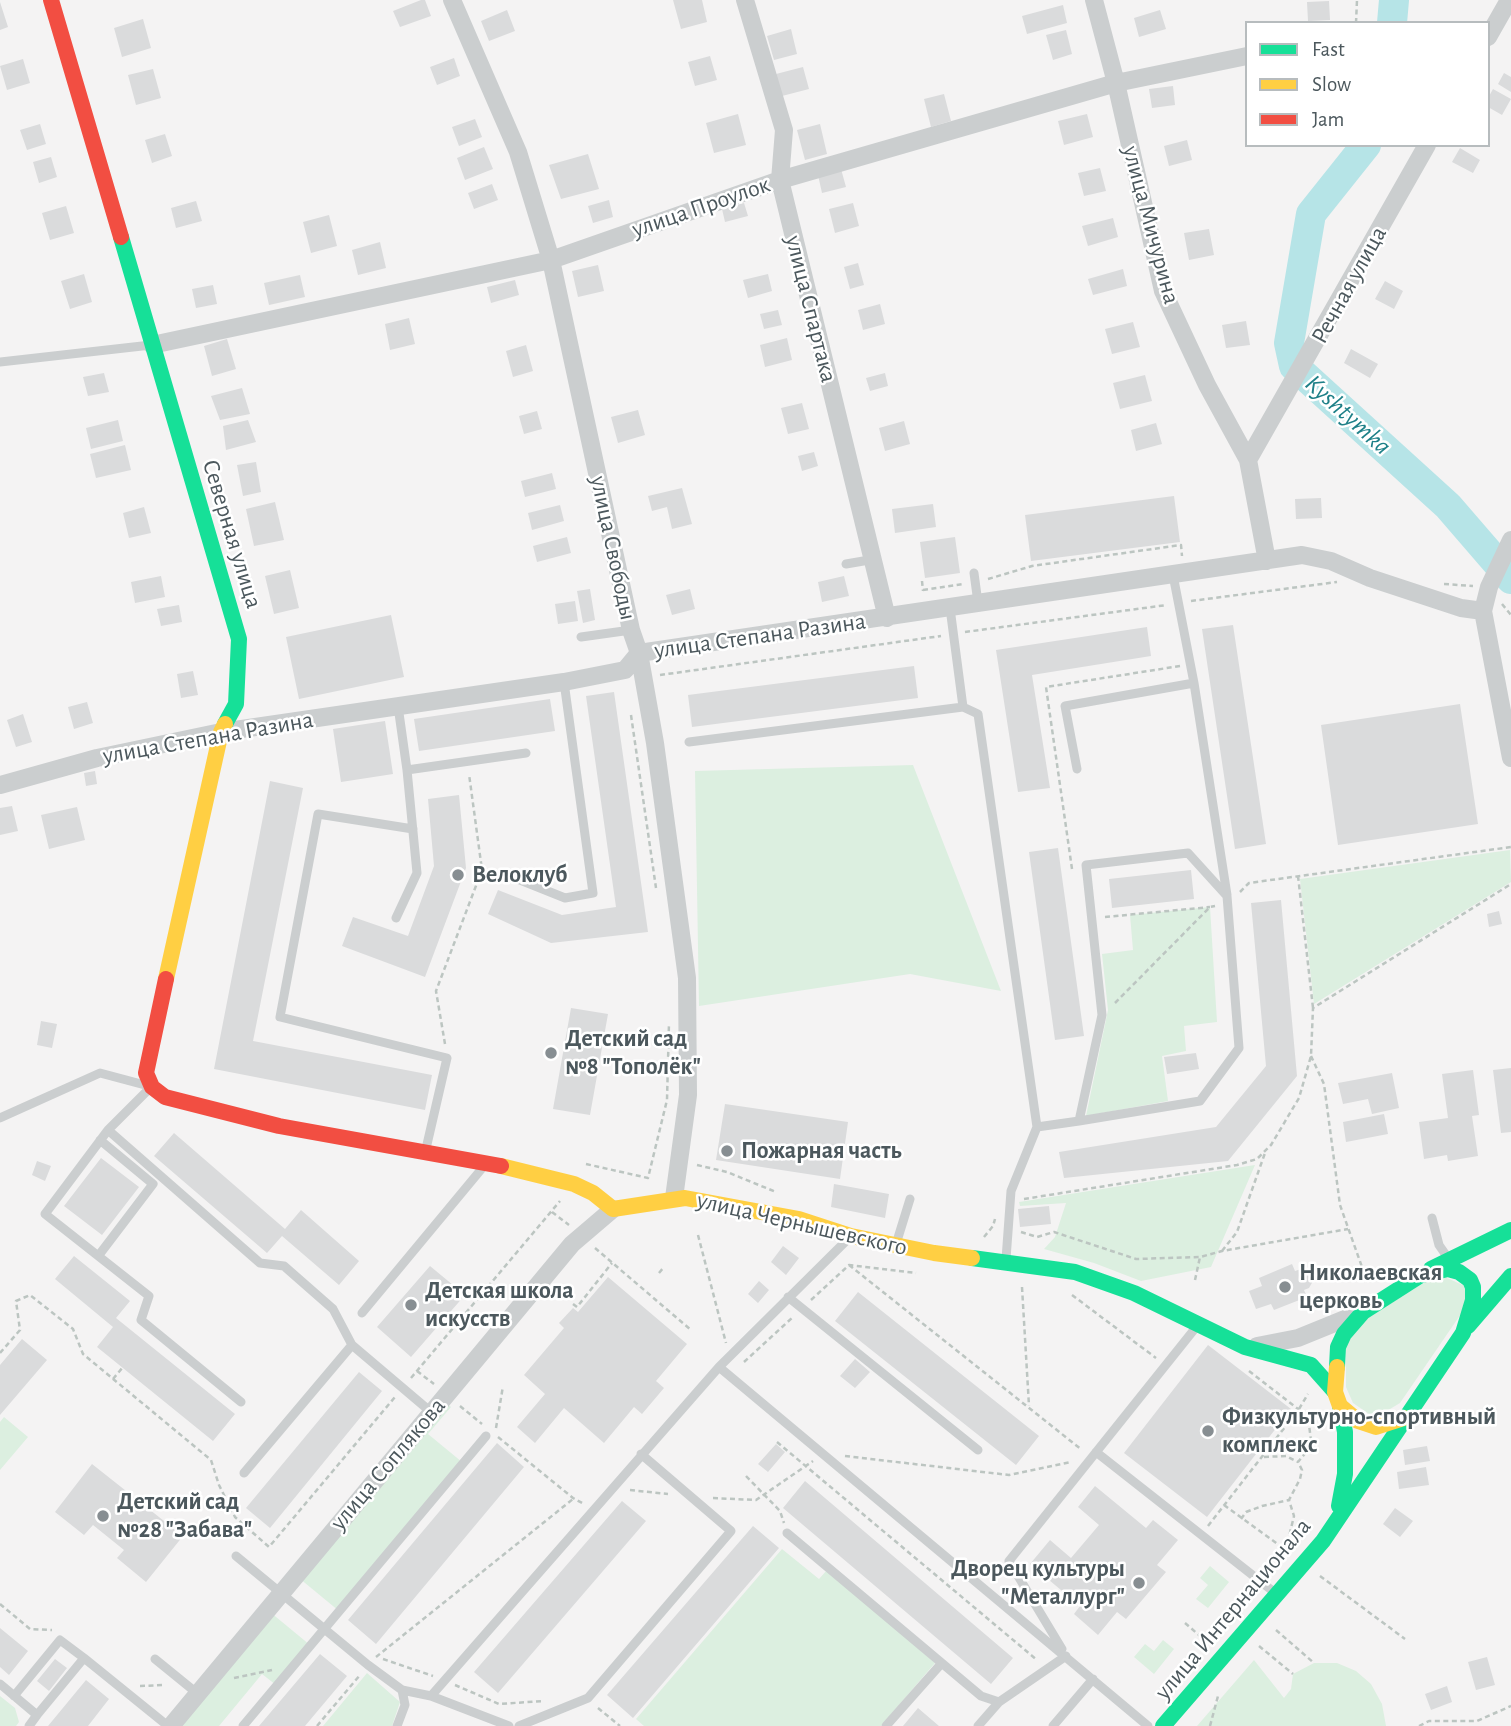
<!DOCTYPE html>
<meta charset="utf-8">
<style>
body{margin:0}
#map{position:relative;width:1511px;height:1726px;overflow:hidden;background:#f4f3f3;font-family:"Alegreya Sans",sans-serif}
canvas{display:block}
.legend{position:absolute;left:1245px;top:21px;width:245px;height:126px;box-sizing:border-box;background:#fff;border:2px solid #b7bcbe;margin:0;padding:9px 12px;list-style:none;font-size:21px;color:#4c585d}
.legend li{display:flex;align-items:center;gap:14px;height:35px}
.legend b{width:35px;border:2px solid #b7bcbe}
</style>
<div id="map">
<canvas width="1511" height="1726"></canvas>
<ul class="legend">
<li><b style="height:9px;background:#16e098"></b>Fast</li>
<li><b style="height:9px;background:#ffcf43"></b>Slow</li>
<li><b style="height:9px;background:#f24e42"></b>Jam</li>
</ul>
</div>
<script>
const ctx = document.querySelector('canvas').getContext('2d');
ctx.lineJoin = 'round';
function paint(path, color) {
  ctx.fillStyle = color;
  ctx.fill(path, 'evenodd');
}
function toPath(rows) {
  const path = new Path2D();
  for (const r of rows) {
    path.moveTo(r[0], r[1]);
    for (let i = 2; i < r.length; i += 2) path.lineTo(r[i], r[i + 1]);
  }
  return path;
}
function trace(path, color, width, dash) {
  ctx.strokeStyle = color;
  ctx.lineWidth = width;
  ctx.lineCap = dash ? 'butt' : 'round';
  ctx.setLineDash(dash || []);
  ctx.stroke(path);
}
function label(font, color, halo, rows, align = 'center') {
  ctx.font = font + ' "Alegreya Sans",sans-serif';
  ctx.lineWidth = 5;
  ctx.setLineDash([]);
  ctx.textBaseline = 'middle';
  ctx.strokeStyle = halo;
  ctx.fillStyle = color;
  for (const [text, x, y, turn = 0] of rows) {
    ctx.save();
    ctx.translate(x, y);
    ctx.rotate((+turn || 0) * Math.PI / 180);
    ctx.textAlign = isNaN(turn) ? turn : align;
    if (halo) ctx.strokeText(text, 0, 0);
    ctx.fillText(text, 0, 0);
    ctx.restore();
  }
}
paint(toPath([
 [913,765,1001,991,910,974,699,1006,695,771],
 [1510,850,1511,882,1314,1004,1300,879],
 [1210,907,1217,1022,1184,1026,1186,1051,1162,1056,1168,1101,1086,1116,1108,1010,1102,954,1133,950,1130,915],
 [1255,1165,1211,1267,1141,1281,1094,1263,1044,1249,1055,1237,1066,1203,1020,1206,1019,1202],
 [1438,1274,1465,1286,1465,1308,1400,1403,1375,1418,1353,1403,1346,1387,1346,1341,1358,1324],
 [445,1402,451,1407,428,1434,462,1462,339,1611,299,1578],
 [4,1417,28,1437,0,1470,0,1422],
 [782,1549,819,1579,827,1570,935,1663,881,1726,644,1726,636,1719],
 [1210,1566,1229,1582,1208,1608,1196,1599,1208,1585,1200,1578],
 [270,1612,310,1645,276,1685,262,1674,219,1726,174,1726],
 [1163,1640,1174,1649,1154,1674,1134,1657,1145,1644,1154,1651],
 [1254,1660,1284,1698,1291,1689,1293,1674,1314,1663,1337,1663,1356,1671,1371,1684,1382,1704,1386,1726,1197,1726],
 [367,1673,400,1702,392,1726,323,1726],
 [0,1696,15,1708,19,1722,16,1726,0,1726]
]), '#dcefe0');
trace(toPath([
 [1392,23,1394,0],
 [1366,145,1311,214,1289,343,1294,366,1448,506,1511,579]
]), '#b6e4e7', 30);
paint(toPath([
 [421,0,425,0,431,16,400,27,393,11],
 [673,0,702,0,707,22,681,29],
 [1329,1,1330,20,1308,21,1307,2],
 [0,2,8,27,0,30],
 [1063,5,1067,23,1027,34,1022,16],
 [507,10,515,31,489,41,481,21],
 [1160,10,1166,29,1139,37,1134,18],
 [143,19,151,48,122,57,114,28],
 [791,29,797,54,774,60,767,36],
 [1066,30,1072,54,1053,60,1046,35],
 [710,56,717,80,695,86,688,62],
 [454,58,460,76,437,85,430,67],
 [23,59,30,83,7,90,0,66],
 [803,67,809,89,782,96,776,74],
 [153,69,161,98,136,105,128,75],
 [1504,73,1511,77,1511,92,1498,84],
 [1173,86,1175,105,1152,108,1149,89],
 [1493,89,1511,99,1502,115,1488,107,1488,98],
 [944,94,951,121,931,127,924,99],
 [738,114,746,145,714,153,706,123],
 [1087,114,1093,137,1064,145,1058,121],
 [475,119,482,137,459,146,452,127],
 [40,124,46,144,27,150,20,130],
 [820,124,827,154,805,160,797,130],
 [165,134,172,156,152,163,145,140],
 [1187,140,1192,160,1169,166,1164,146],
 [484,147,493,169,465,180,457,158],
 [1460,148,1480,160,1473,173,1452,162],
 [588,154,599,189,561,199,549,165],
 [51,157,57,177,39,183,33,162],
 [1100,168,1106,191,1084,196,1078,173],
 [841,169,846,187,822,193,818,175],
 [492,184,498,200,474,209,468,193],
 [609,200,613,217,593,223,588,206],
 [196,201,202,221,176,228,171,208],
 [744,203,748,216,725,222,722,209],
 [853,203,859,226,835,233,829,209],
 [66,206,74,233,50,240,42,213],
 [329,215,337,246,311,253,303,222],
 [1113,218,1118,237,1088,246,1082,226],
 [1209,229,1214,255,1189,260,1184,233],
 [380,242,386,268,358,275,352,250],
 [858,263,864,285,850,289,844,267],
 [598,265,604,291,578,297,572,271],
 [1123,269,1127,286,1093,295,1088,279],
 [84,274,92,302,70,309,61,281],
 [768,274,772,291,748,298,743,280],
 [300,275,305,297,269,305,264,283],
 [515,280,519,295,491,303,487,287],
 [1385,281,1403,291,1394,309,1375,299],
 [213,285,217,304,196,308,192,289],
 [880,304,885,324,863,330,858,310],
 [778,310,782,325,764,329,760,314],
 [409,318,415,344,390,350,385,324],
 [1246,321,1250,345,1226,348,1222,325],
 [1133,322,1140,347,1112,354,1105,329],
 [787,338,792,360,765,367,760,345],
 [227,339,236,369,212,376,204,346],
 [526,345,533,371,513,377,506,351],
 [1351,349,1378,364,1370,378,1344,363],
 [104,373,109,392,88,396,83,377],
 [885,373,888,386,870,391,866,378],
 [1145,375,1152,401,1120,409,1113,383],
 [242,388,250,414,220,420,211,396],
 [802,403,809,429,788,434,781,408],
 [638,410,645,435,618,443,611,417],
 [537,411,542,429,524,434,519,416],
 [118,420,123,441,91,449,86,428],
 [248,420,256,442,226,450,223,426],
 [904,421,910,444,885,451,879,428],
 [1156,423,1162,444,1136,451,1131,430],
 [125,445,131,470,96,478,90,454],
 [814,452,818,466,802,471,798,456],
 [256,462,261,492,243,496,237,465],
 [552,473,556,489,525,497,521,481],
 [682,488,692,524,672,529,667,507,652,511,648,496],
 [1174,496,1180,542,1031,561,1025,515],
 [1321,498,1322,518,1296,519,1295,499],
 [275,502,284,540,254,546,246,509],
 [933,504,936,527,895,533,892,509],
 [560,505,564,521,532,530,528,513],
 [144,507,151,533,129,538,123,513],
 [567,537,571,553,537,562,533,546],
 [955,537,960,573,925,578,920,542],
 [290,570,299,608,274,614,265,576],
 [161,576,165,597,135,603,131,582],
 [844,576,849,596,822,602,818,582],
 [590,589,595,620,583,623,577,591],
 [690,589,695,609,672,615,666,595],
 [575,601,578,621,558,624,555,604],
 [179,605,182,622,161,626,157,609],
 [391,615,404,677,299,699,286,637],
 [1233,625,1266,844,1235,849,1202,629],
 [1147,627,1151,656,1032,675,1050,788,1018,792,996,650],
 [914,666,918,698,692,727,688,695],
 [193,671,198,695,181,698,177,674],
 [614,692,648,932,551,943,488,914,498,890,562,915,616,907,586,696],
 [550,699,555,731,419,751,414,719],
 [87,702,93,723,74,729,68,707],
 [1460,704,1478,824,1338,845,1321,725],
 [23,714,32,742,16,747,7,720],
 [385,721,393,774,341,782,333,729],
 [95,771,97,784,86,786,84,773],
 [270,781,303,788,253,1041,432,1075,425,1110,214,1069],
 [459,795,466,868,425,977,342,946,353,917,408,936,434,866,428,799],
 [12,806,18,831,0,835,0,808],
 [77,807,85,840,49,849,41,815],
 [1058,848,1084,1036,1055,1040,1029,852],
 [1191,870,1194,899,1112,908,1109,879],
 [1281,900,1297,1076,1228,1161,1064,1178,1059,1152,1216,1127,1266,1066,1251,903],
 [1499,911,1502,924,1489,927,1487,914],
 [571,1008,608,1014,590,1115,553,1109],
 [41,1021,57,1024,52,1048,37,1045],
 [1196,1053,1199,1069,1167,1074,1164,1057],
 [1511,1068,1511,1132,1501,1133,1493,1070],
 [1473,1070,1479,1115,1472,1116,1478,1156,1448,1161,1447,1155,1424,1159,1419,1122,1448,1118,1442,1074],
 [1392,1073,1399,1108,1372,1114,1368,1099,1343,1104,1338,1083],
 [725,1104,848,1122,840,1179,716,1160],
 [1384,1114,1388,1134,1346,1142,1343,1122],
 [174,1133,285,1229,301,1210,359,1261,339,1285,282,1236,267,1253,154,1156],
 [101,1158,139,1187,102,1235,64,1206],
 [37,1161,51,1166,45,1181,32,1175],
 [834,1184,889,1194,885,1218,831,1207],
 [1049,1206,1051,1224,1020,1227,1018,1209],
 [783,1246,799,1258,786,1275,771,1262],
 [74,1256,130,1301,116,1318,235,1414,213,1441,97,1347,113,1327,55,1279],
 [1292,1264,1295,1271,1301,1269,1312,1275,1313,1281,1309,1288,1304,1290,1307,1297,1274,1310,1271,1304,1256,1309,1249,1291,1262,1286,1259,1278],
 [430,1266,465,1295,411,1357,377,1327],
 [608,1277,687,1344,656,1381,664,1388,642,1414,634,1407,604,1443,564,1408,535,1443,517,1427,545,1394,524,1375,564,1328,559,1323,573,1308,578,1312],
 [759,1281,769,1290,758,1303,748,1294],
 [858,1292,1039,1436,1016,1465,835,1321],
 [22,1339,47,1360,0,1415,0,1365],
 [1208,1345,1291,1409,1207,1517,1124,1453],
 [855,1359,870,1372,855,1388,840,1376],
 [359,1372,382,1391,270,1528,246,1508],
 [497,1443,524,1467,376,1644,348,1620],
 [776,1444,785,1452,768,1472,758,1464],
 [1427,1446,1430,1461,1405,1465,1403,1450],
 [92,1464,183,1536,146,1582,117,1558,124,1550,93,1525,84,1535,55,1512],
 [1426,1467,1429,1485,1399,1489,1397,1472],
 [805,1481,1013,1658,991,1684,783,1508],
 [1095,1486,1146,1528,1153,1520,1178,1540,1157,1565,1166,1572,1126,1619,1117,1612,1098,1635,1074,1614,1080,1606,1030,1564,1050,1540,1071,1558,1099,1525,1078,1507],
 [622,1501,646,1521,498,1693,474,1672],
 [1395,1508,1413,1521,1400,1537,1383,1524],
 [753,1526,779,1548,633,1718,607,1695],
 [0,1628,28,1651,9,1675,0,1667],
 [320,1654,347,1676,305,1726,259,1726],
 [1487,1657,1495,1685,1476,1690,1468,1662],
 [55,1659,67,1668,49,1691,37,1681],
 [86,1680,109,1699,88,1726,48,1726],
 [1447,1686,1452,1702,1431,1710,1425,1694],
 [918,1708,939,1726,903,1726]
]), '#dadbdc');
trace(toPath([
 [1356,23,1357,0],
 [988,579,1032,566,1181,545,1182,556],
 [922,581,923,591],
 [1444,584,1473,586],
 [923,590,964,584],
 [1191,601,1337,582],
 [1502,604,1511,615],
 [965,632,1167,605],
 [660,675,941,636],
 [631,715,656,888],
 [1072,869,1046,687,1180,666],
 [1298,876,1313,1008],
 [1240,892,1249,883,1511,847],
 [1105,917,1210,907],
 [1115,1003,1210,907,1215,906],
 [445,1044,436,991,482,870,469,774],
 [1311,1056,1324,1084,1340,1205,1368,1284],
 [586,1164,648,1178,667,1100,669,1023],
 [697,1165,727,1172,776,1192],
 [1024,1199,1237,1165,1257,1159,1271,1145,1299,1098,1311,1056,1313,1008,1511,884],
 [552,1212,569,1225],
 [1021,1232,1037,1237,1054,1232,1136,1259,1200,1257,1222,1251,1348,1229],
 [698,1235,726,1343],
 [984,1237,993,1226,995,1219],
 [595,1248,691,1330],
 [1222,1251,1237,1232,1265,1153],
 [849,1265,1082,1450],
 [659,1273,664,1267],
 [1195,1280,1200,1257],
 [1022,1287,1029,1406],
 [1072,1295,1156,1358],
 [811,1300,849,1265,916,1273],
 [573,1304,577,1307,612,1263],
 [0,1353,20,1330,16,1301,30,1295,73,1329,83,1354,211,1460,219,1485,235,1517,269,1547,395,1397],
 [744,1362,793,1317],
 [417,1371,434,1384],
 [1249,1371,1298,1409],
 [411,1378,560,1201],
 [113,1379,123,1367],
 [460,1406,482,1424],
 [1299,1409,1308,1394],
 [496,1428,503,1386],
 [498,1437,573,1498,584,1504],
 [777,1442,1037,1660],
 [845,1456,1009,1475,1071,1462],
 [1264,1457,1286,1456,1298,1462],
 [746,1476,780,1511,784,1523],
 [630,1490,668,1494],
 [713,1498,756,1500,813,1461],
 [1224,1505,1286,1550],
 [1241,1519,1246,1512,1262,1506,1289,1500],
 [1208,1526,1299,1409,1309,1425,1311,1440,1307,1451,1298,1462,1302,1470,1300,1479,1289,1500,1294,1516,1286,1549],
 [1320,1576,1405,1639],
 [0,1604,30,1629,52,1630],
 [1185,1623,1207,1642],
 [1276,1630,1314,1663],
 [1259,1646,1293,1674],
 [376,1657,573,1499],
 [383,1659,433,1676],
 [234,1678,272,1670],
 [455,1685,499,1704,543,1701],
 [140,1686,165,1685],
 [598,1708,620,1726],
 [317,1726,360,1675],
 [1210,1726,1218,1696],
 [1419,1726,1429,1721,1477,1721,1511,1706]
]), '#bcc5c1', 2.5, [5, 3.5]);
trace(toPath([
 [0,362,151,345],
 [846,564,875,559],
 [974,573,978,603],
 [1173,575,1194,683,1227,895],
 [581,637,631,630],
 [398,706,407,770,526,753],
 [963,707,978,714,1037,1127],
 [689,742,963,707,950,608],
 [1077,769,1065,706,1194,683],
 [413,829,318,814,280,1017,447,1058,425,1153],
 [505,874,565,898,593,893,564,682],
 [396,918,417,873,407,770],
 [150,1088,108,1130,45,1214,149,1296,141,1320,241,1402],
 [0,1118,100,1073,145,1085],
 [108,1130,260,1263,284,1266,333,1309,352,1345,431,1412],
 [1432,1218,1439,1245,1448,1258],
 [897,1241,910,1199],
 [99,1255,153,1184,100,1140],
 [1006,1259,1011,1191,1037,1127,1079,1121,1102,1015,1086,865,1188,853,1227,896,1239,1048,1200,1101,1079,1121],
 [788,1297,978,1450],
 [362,1313,484,1166],
 [719,1367,1148,1726],
 [1096,1452,1274,1592],
 [244,1473,352,1345],
 [787,1533,981,1696,999,1702,1066,1656],
 [236,1556,368,1665,402,1690,431,1696,509,1726],
 [1062,1649,1009,1561,1197,1326],
 [155,1659,198,1694],
 [0,1684,37,1715,84,1658,168,1726],
 [14,1696,60,1640,84,1658],
 [431,1696,719,1367,847,1240],
 [29,1726,37,1715],
 [243,1726,486,1436],
 [397,1726,405,1705,402,1690],
 [519,1726,588,1698,731,1531,641,1454],
 [886,1726,941,1664],
 [978,1726,999,1702],
 [1053,1726,1093,1679]
]), '#cbcecf', 9);
trace(toPath([
 [452,0,518,152,551,260,631,630,639,653,655,743,687,978,688,1095,674,1198],
 [745,0,784,130,780,180,887,618],
 [1094,0,1116,83,1163,291,1207,385,1248,460,1267,561],
 [1488,37,1509,0],
 [152,345,551,260,780,180,1116,83,1247,56],
 [1248,460,1427,145],
 [1511,540,1489,587,1483,611,1511,758],
 [0,785,97,758,221,732,564,682,625,670,639,653,1302,555,1331,561,1370,578,1461,608,1483,611],
 [1257,1346,1298,1338,1357,1314],
 [171,1726,572,1244,613,1209]
]), '#cbcecf', 18);
trace(toPath([
 [121,237,239,639,236,704,225,724],
 [972,1258,1075,1272,1134,1293,1245,1347,1311,1365,1335,1392],
 [1431,1269,1511,1230],
 [1468,1326,1511,1276],
 [1339,1506,1345,1474,1345,1432,1340,1406],
 [1163,1726,1323,1541,1463,1333,1473,1300,1473,1287,1470,1280,1459,1272,1448,1269,1421,1275,1363,1312,1344,1334,1338,1347,1337,1367]
]), '#16e098', 16);
trace(toPath([
 [166,979,221,732,225,724],
 [501,1166,574,1184,593,1193,613,1209,685,1198,799,1219,851,1236,934,1253,972,1258],
 [1337,1367,1335,1392,1340,1406,1358,1421,1376,1427,1404,1418]
]), '#ffcf43', 16);
trace(toPath([
 [51,0,121,237],
 [166,979,146,1073,152,1087,165,1097,279,1126,501,1166]
]), '#f24e42', 16);
for (const [x, y, r, color] of [
 [458,875,7,"#878e92"],
 [551,1053,7,"#878e92"],
 [727,1151,7,"#878e92"],
 [1285,1287,7,"#878e92"],
 [411,1305,7,"#878e92"],
 [1208,1431,7,"#878e92"],
 [103,1516,7,"#878e92"],
 [1139,1583,7,"#878e92"]
]) {
  const dot = new Path2D();
  dot.arc(x, y, r, 0, 2 * Math.PI);
  ctx.fillStyle = color;
  ctx.fill(dot);
  trace(dot, '#fff', 2.5);
}
label('24px', '#4c585d', '#fff', [
 ["улица Проулок",701,207,-19],
 ["улица Мичурина",1151,225,75],
 ["Речная улица",1349,285,-61],
 ["улица Спартака",811,309,76],
 ["Северная улица",232,534,73],
 ["улица Свободы",613,548,78],
 ["улица Степана Разина",760,636,-8],
 ["улица Степана Разина",208,738,-10],
 ["улица Чернышевского",802,1224,13],
 ["улица Соплякова",388,1464,-50],
 ["улица Интернационала",1233,1609,-50]
]);
label('bold 24px', '#4c585d', '#fff', [
 ["Велоклуб",472,875],
 ["Детский сад",565,1039],
 ["№8 \"Тополёк\"",565,1067],
 ["Пожарная часть",741,1151],
 ["Николаевская",1299,1273],
 ["церковь",1299,1301],
 ["Детская школа",425,1291],
 ["искусств",425,1319],
 ["Физкультурно-спортивный",1222,1417],
 ["комплекс",1222,1445],
 ["Детский сад",117,1502],
 ["№28 \"Забава\"",117,1530],
 ["Дворец культуры",1125,1569,"right"],
 ["\"Металлург\"",1125,1597,"right"]
], 'left');
label('italic 26px', '#1e8088', '#fff', [
 ["Kyshtymka",1348,415,42]
]);
</script>
